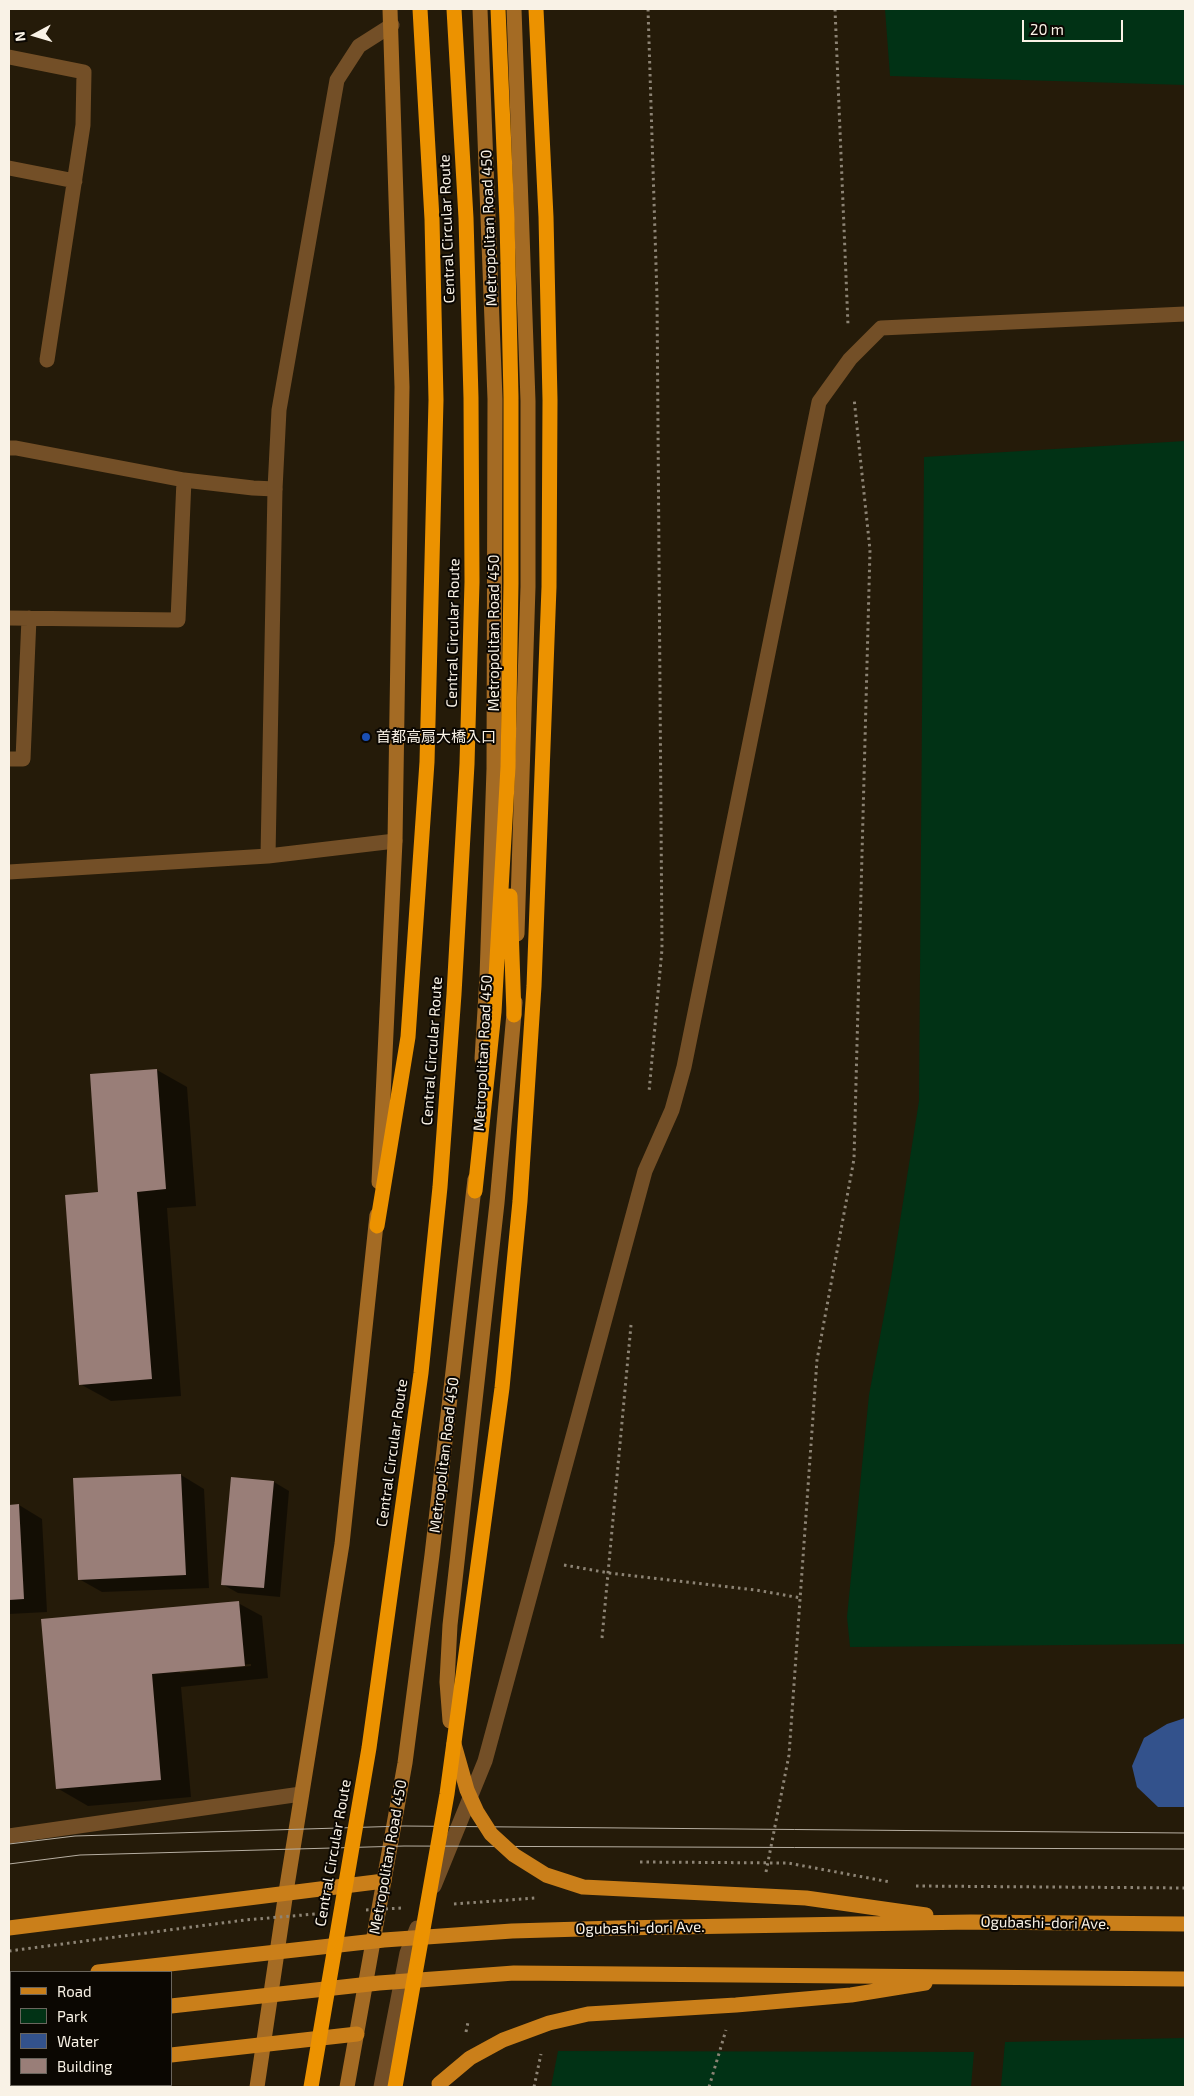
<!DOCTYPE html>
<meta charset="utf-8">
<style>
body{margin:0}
#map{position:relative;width:1194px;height:2096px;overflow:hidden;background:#251b09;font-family:"Exo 2",sans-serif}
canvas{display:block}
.frame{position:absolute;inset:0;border:10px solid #f9f2e6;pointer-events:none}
.legend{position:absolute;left:10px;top:1971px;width:162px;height:115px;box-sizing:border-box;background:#0b0702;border:1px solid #6a655d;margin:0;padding:6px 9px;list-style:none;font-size:15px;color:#f9f2e6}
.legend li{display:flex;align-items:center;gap:10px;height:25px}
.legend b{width:25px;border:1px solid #6a655d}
.north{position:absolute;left:10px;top:10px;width:50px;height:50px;-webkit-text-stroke:4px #0b0702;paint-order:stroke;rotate:264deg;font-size:14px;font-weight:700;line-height:20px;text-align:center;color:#f9f2e6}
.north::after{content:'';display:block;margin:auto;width:18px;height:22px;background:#f9f2e6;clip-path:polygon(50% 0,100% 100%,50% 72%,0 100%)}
.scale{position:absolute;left:1022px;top:20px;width:101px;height:22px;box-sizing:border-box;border:2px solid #f9f2e6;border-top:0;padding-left:6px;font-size:15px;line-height:18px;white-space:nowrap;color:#f9f2e6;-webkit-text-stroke:4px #0b0702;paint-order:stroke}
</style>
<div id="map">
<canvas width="1194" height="2096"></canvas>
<div class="frame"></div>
<ul class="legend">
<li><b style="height:6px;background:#ca7f1a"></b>Road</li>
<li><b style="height:14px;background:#013215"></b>Park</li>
<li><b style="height:14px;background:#33528c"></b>Water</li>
<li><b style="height:14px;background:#997e78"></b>Building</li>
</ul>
<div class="north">N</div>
<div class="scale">20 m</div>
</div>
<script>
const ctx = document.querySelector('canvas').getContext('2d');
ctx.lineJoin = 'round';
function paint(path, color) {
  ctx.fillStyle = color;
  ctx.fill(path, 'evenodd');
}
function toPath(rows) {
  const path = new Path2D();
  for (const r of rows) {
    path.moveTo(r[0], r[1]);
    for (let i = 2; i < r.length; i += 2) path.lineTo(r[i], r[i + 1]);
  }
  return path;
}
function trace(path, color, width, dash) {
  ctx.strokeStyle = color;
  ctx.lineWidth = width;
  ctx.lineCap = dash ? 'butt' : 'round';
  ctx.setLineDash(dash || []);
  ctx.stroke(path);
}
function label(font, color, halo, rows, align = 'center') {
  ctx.font = font + ' "Exo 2","Noto Sans JP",sans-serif';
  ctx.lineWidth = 4;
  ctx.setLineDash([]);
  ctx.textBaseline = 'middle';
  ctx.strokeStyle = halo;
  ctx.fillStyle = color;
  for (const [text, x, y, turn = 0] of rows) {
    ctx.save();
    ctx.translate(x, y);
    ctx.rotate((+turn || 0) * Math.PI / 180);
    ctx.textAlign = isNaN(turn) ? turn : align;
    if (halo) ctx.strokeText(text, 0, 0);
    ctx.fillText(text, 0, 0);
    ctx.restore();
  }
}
paint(toPath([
 [885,9,1185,9,1185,85,890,76],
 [1185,441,1185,1644,850,1647,847,1617,869,1395,891,1278,919,1101,924,457],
 [1185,2038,1185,2087,1001,2087,1005,2042],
 [558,2051,974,2052,971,2087,551,2087]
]), '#013215');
paint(toPath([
 [1185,1718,1185,1807,1158,1807,1137,1787,1132,1766,1144,1738,1167,1724]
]), '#33528c');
paint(toPath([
 [157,1070,187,1087,196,1206,167,1208,181,1396,111,1401,80,1384,99,1193],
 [181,1475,204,1489,209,1588,102,1592,79,1579],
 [274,1482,289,1491,280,1597,238,1593,222,1584],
 [19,1505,42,1519,47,1612,9,1614,9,1506],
 [238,1603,262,1616,268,1678,181,1687,191,1797,88,1806,57,1788,42,1620],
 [251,1664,251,1666,180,1673,180,1671]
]), '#0007');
paint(toPath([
 [157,1069,166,1189,137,1192,152,1379,79,1385,65,1195,98,1192,90,1074],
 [181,1474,186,1575,78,1580,73,1478],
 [231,1477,274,1481,264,1588,221,1585],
 [19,1504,24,1599,9,1600,9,1505],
 [239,1601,245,1666,152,1674,161,1780,56,1789,41,1619]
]), '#997e78');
trace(toPath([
 [648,9,657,297,662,949,649,1092],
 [835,9,848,325],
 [564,1565,609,1573,756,1590,801,1598],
 [602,1638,631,1325],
 [766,1872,789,1755,817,1360,854,1159,870,550,854,398],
 [466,2032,468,2022],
 [93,2085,96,2085],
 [534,2087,541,2054],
 [709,2087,726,2030]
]), '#8d8475', 3, [2.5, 4]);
trace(toPath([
 [9,57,84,72,83,125,47,360],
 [9,168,75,181],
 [9,448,16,448,184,480,178,620,9,618],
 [184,480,253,488,275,489],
 [9,759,23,759,29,618],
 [434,1886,485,1761,645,1171,672,1110,684,1067,819,402,850,359,881,328,1185,314],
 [381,2087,407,1953,417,1928]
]), '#734f27', 15);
trace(toPath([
 [268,856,275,489,279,410,337,80,359,46,392,25],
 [9,872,268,856,395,841],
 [9,1836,301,1794]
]), '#734f27', 15);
trace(toPath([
 [480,9,495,399,494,769,487,977,482,1059],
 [514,9,528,401,528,587,517,934],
 [379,1182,395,841,402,387,390,9],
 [450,1721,447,1682,450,1625,497,1203,515,1002],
 [257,2087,286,1892,342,1544,377,1215],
 [347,2087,405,1763,432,1555,475,1179]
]), '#a46b24', 15);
trace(toPath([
 [9,1928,384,1881],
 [9,1982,11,1982],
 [9,2025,11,2025],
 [171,2055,357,2034],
 [9,2074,11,2074]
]), '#ca7f1a', 15);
trace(toPath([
 [510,896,514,1015],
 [475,1191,494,1012,508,767,511,583,511,397,507,220,498,9],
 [377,1226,408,1037,427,762,436,400,432,219,420,9]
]), '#ec9200', 15);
trace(toPath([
 [9,1844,75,1836,404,1826,1185,1833],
 [9,1864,80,1855,404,1846,1185,1849]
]), '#b7afa2', 1);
trace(toPath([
 [640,1862,788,1863,890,1882],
 [916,1886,1185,1888],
 [454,1904,535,1898],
 [366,1910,403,1908],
 [9,1951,245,1920,315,1914]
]), '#8d8475', 3, [2.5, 4]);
trace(toPath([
 [454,1744,467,1790,477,1812,491,1834,514,1855,546,1875,583,1887,806,1898,926,1915],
 [98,1972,384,1940,512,1931,617,1928,971,1922,1185,1924],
 [171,2006,379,1983,514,1973,1185,1979],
 [439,2084,470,2058,503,2040,549,2023,588,2014,736,2005,851,1995,925,1983]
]), '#ca7f1a', 15);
trace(toPath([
 [311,2087,369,1748,421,1373,440,1187,454,994,467,764,472,582,471,398,466,218,454,9],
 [395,2087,447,1794,502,1388,520,1201,534,986,549,587,550,400,546,217,536,9]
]), '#ec9200', 15);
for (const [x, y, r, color] of [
 [366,737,5,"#1a4fb4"]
]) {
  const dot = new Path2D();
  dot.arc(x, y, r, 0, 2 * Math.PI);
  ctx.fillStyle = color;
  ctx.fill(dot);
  trace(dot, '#0b0702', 2);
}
label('15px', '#f9f2e6', '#0b0702', [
 ["Metropolitan Road 450",489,228,-92],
 ["Central Circular Route",447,229,-92],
 ["Central Circular Route",453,633,-89],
 ["Metropolitan Road 450",494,633,-90],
 ["Central Circular Route",432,1051,-86],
 ["Metropolitan Road 450",483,1053,-87],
 ["Central Circular Route",392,1453,-82],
 ["Metropolitan Road 450",444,1455,-83],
 ["Central Circular Route",333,1853,-80],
 ["Metropolitan Road 450",388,1857,-80],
 ["Ogubashi-dori Ave.",1045,1923,1],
 ["Ogubashi-dori Ave.",640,1928,-1]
]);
label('15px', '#f9f2e6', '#0b0702', [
 ["首都高扇大橋入口",376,737]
], 'left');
</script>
